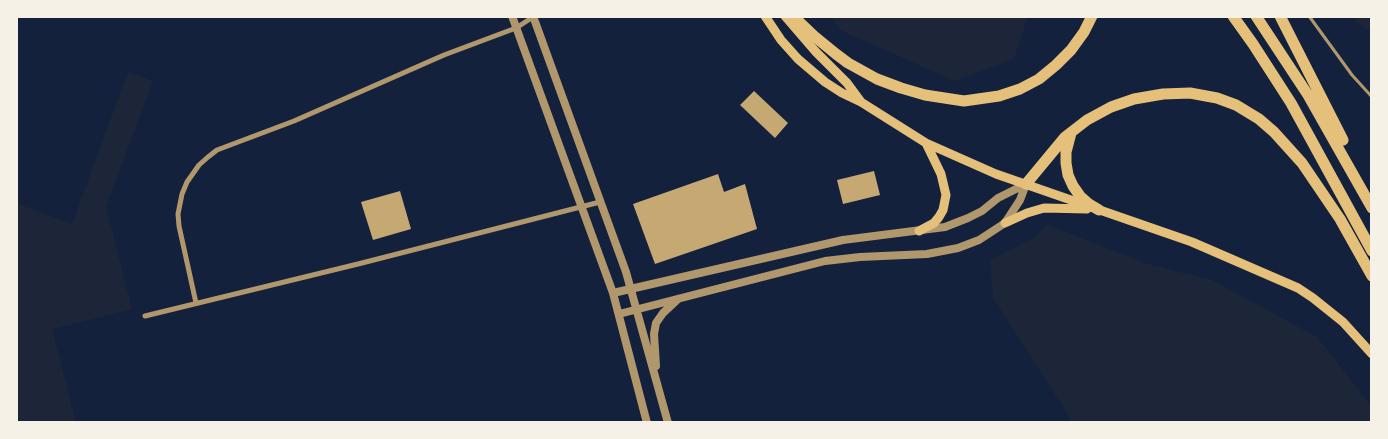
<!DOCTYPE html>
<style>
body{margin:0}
#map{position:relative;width:1388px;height:439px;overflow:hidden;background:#14213d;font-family:Inter,sans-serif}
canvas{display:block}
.frame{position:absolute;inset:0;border:18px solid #f6f1e7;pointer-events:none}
</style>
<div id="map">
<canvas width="1388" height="439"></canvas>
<div class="frame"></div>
</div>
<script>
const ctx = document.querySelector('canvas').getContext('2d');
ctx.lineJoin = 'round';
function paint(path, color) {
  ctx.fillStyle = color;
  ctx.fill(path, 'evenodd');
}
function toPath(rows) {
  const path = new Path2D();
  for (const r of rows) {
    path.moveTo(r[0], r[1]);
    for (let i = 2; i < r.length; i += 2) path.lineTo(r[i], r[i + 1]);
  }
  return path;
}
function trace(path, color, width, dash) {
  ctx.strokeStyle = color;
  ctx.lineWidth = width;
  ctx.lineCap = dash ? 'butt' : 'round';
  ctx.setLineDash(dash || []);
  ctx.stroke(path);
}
paint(toPath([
 [830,16,1028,16,1014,59,955,81,840,30],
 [1353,16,1372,16,1372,32,1356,22],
 [128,72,153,81,106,206,132,309,52,329,76,423,16,423,16,203,72,224],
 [1046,224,1147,264,1212,280,1317,337,1372,407,1372,423,1071,423,1066,411,993,298,990,260,1036,237]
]), '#1d2539');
paint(toPath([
 [754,91,788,123,775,138,740,105],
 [874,171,880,195,843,204,837,180],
 [718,174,724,192,745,184,757,229,655,264,633,204],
 [400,191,411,229,373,240,361,202]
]), '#c6a872');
trace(toPath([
 [1309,16,1352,75,1372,97]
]), '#b1986c', 3);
trace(toPath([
 [196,303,179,226,178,214,182,194,187,182,199,165,208,157,217,150,294,121,444,55,516,28,533,17],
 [145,316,362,263,600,202]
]), '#b1986c', 5);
trace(toPath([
 [512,16,613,293,647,423],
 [533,16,626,272,668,423],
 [613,293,843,240,945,227,968,218,982,211,998,198,1026,184],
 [619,314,825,261,860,257,927,254,958,248,979,240,1005,223,1020,200,1026,184],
 [656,366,654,334,656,323,663,313,678,299]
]), '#b1986c', 8);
trace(toPath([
 [765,16,781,40,798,59,825,82,842,93,861,102,926,143,996,174,1192,242,1298,288,1313,298,1343,322,1372,354],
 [785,16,816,52,847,83,861,102],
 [1005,223,1027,213,1044,208,1087,209],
 [919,231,934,223,939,217,943,210,946,195,941,174,926,143]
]), '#e5c07b', 9);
trace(toPath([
 [793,16,814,36,836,54,848,63,877,79,901,88,925,95,964,101,999,96,1020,89,1039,79,1056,65,1071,50,1084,32,1092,16],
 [1233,16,1253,44,1291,103,1372,251],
 [1256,16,1308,95,1372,208],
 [1280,16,1343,140],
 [1071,133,1066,152,1066,163,1068,175,1073,186,1080,196,1089,204,1099,210],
 [1026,184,1065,137,1087,120,1111,107,1134,99,1163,94,1190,93,1217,98,1236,105,1259,119,1274,132,1302,163,1340,219,1372,276]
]), '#e5c07b', 11);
</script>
